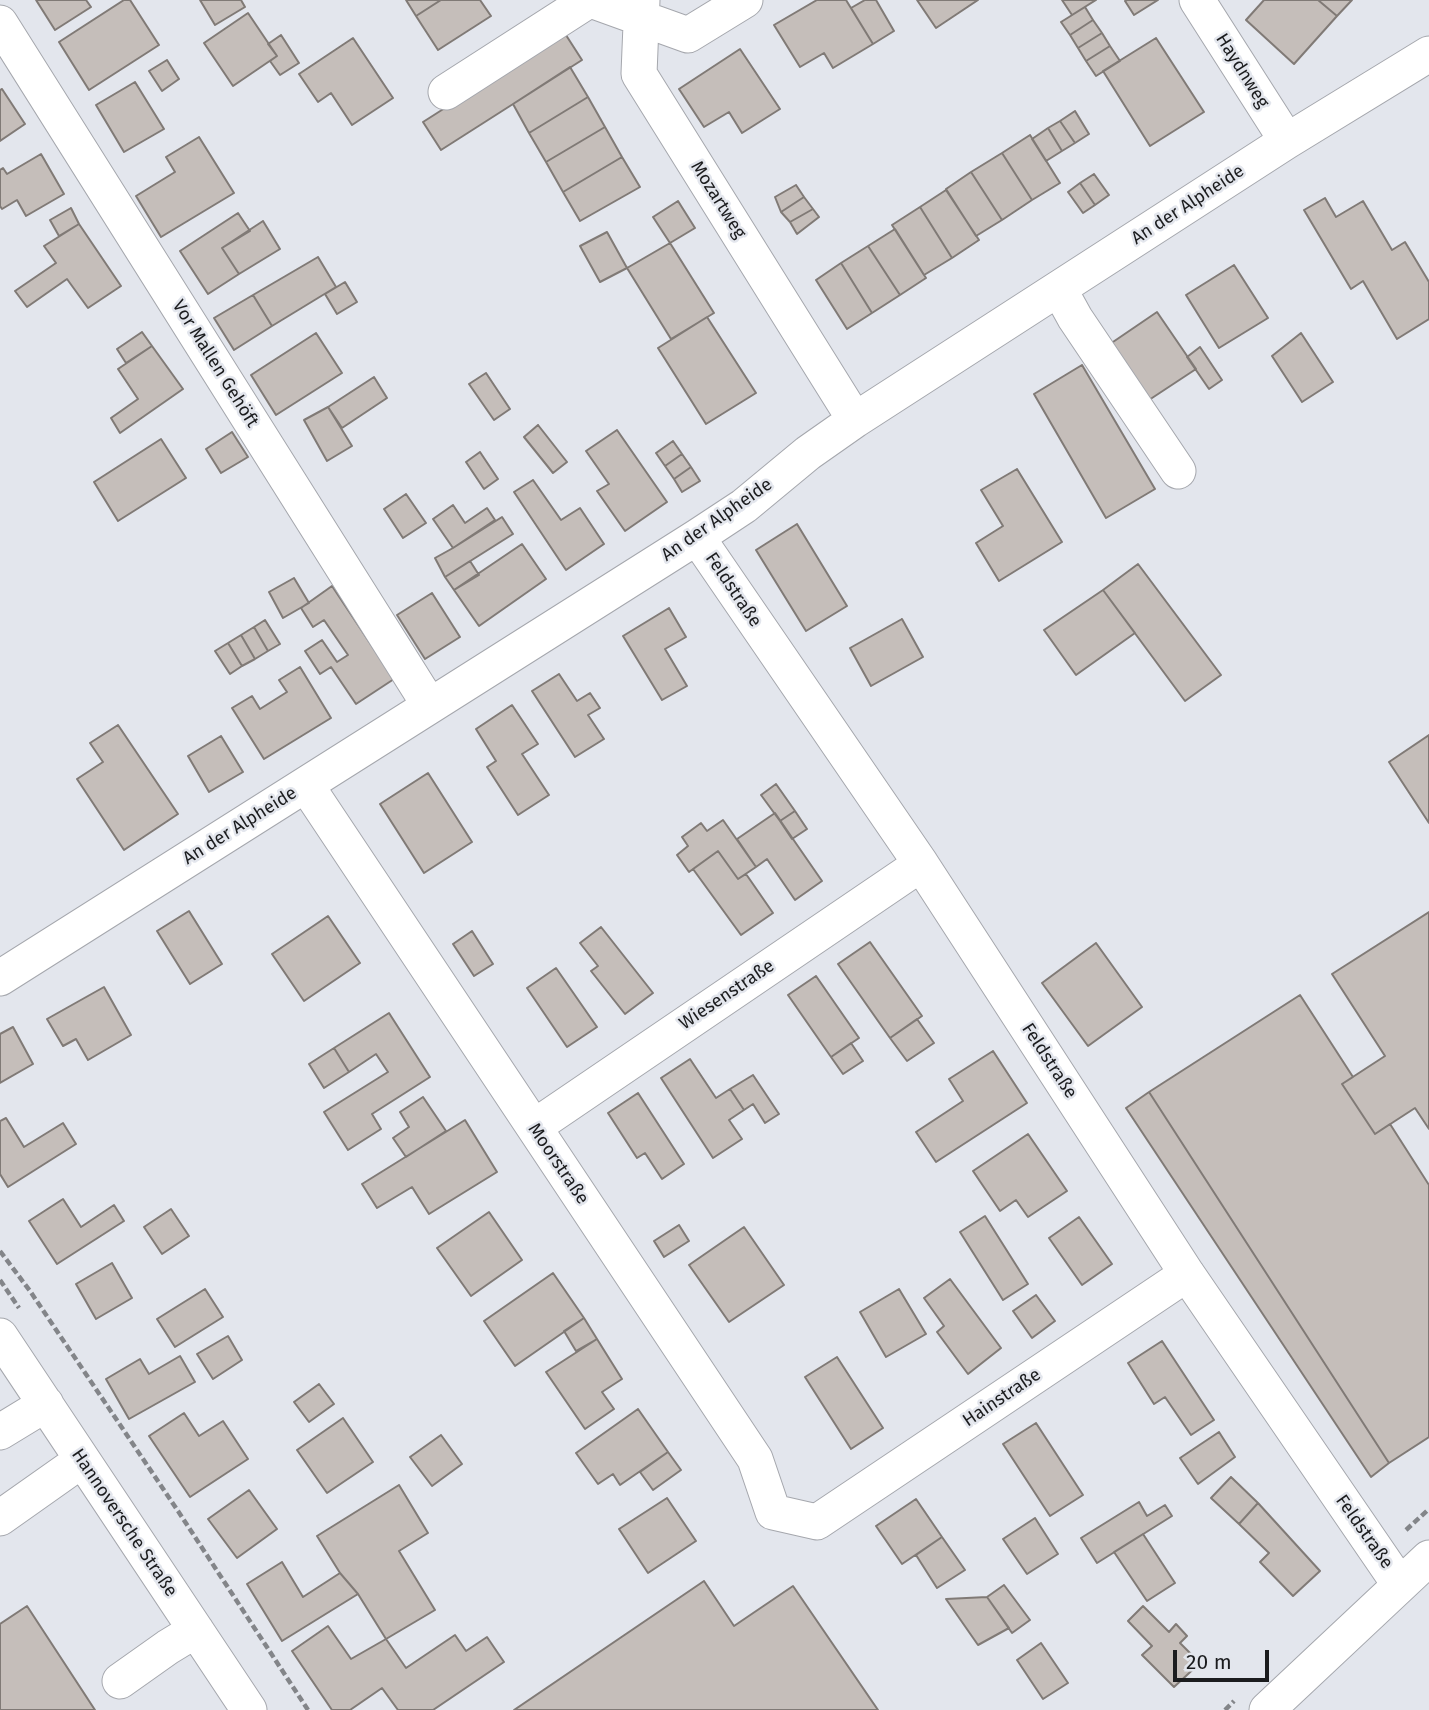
<!DOCTYPE html>
<meta charset="utf-8">
<style>
body{margin:0}
#map{position:relative;width:1429px;height:1710px;overflow:hidden;background:#e3e6ed;font-family:"Fira Sans",sans-serif}
canvas{display:block}
.scale{position:absolute;left:1173px;top:1650px;width:96px;height:32px;box-sizing:border-box;border:4px solid #1b1c1e;border-top:0;padding-left:9px;font-size:21px;line-height:24px;white-space:nowrap;color:#1b1c1e;-webkit-text-stroke:5px #e3e6ed;paint-order:stroke}
</style>
<div id="map">
<canvas width="1429" height="1710"></canvas>
<div class="scale">20 m</div>
</div>
<script>
const ctx = document.querySelector('canvas').getContext('2d');
ctx.lineJoin = 'round';
function paint(path, color) {
  ctx.fillStyle = color;
  ctx.fill(path, 'evenodd');
}
function toPath(rows) {
  const path = new Path2D();
  for (const r of rows) {
    path.moveTo(r[0], r[1]);
    for (let i = 2; i < r.length; i += 2) path.lineTo(r[i], r[i + 1]);
  }
  return path;
}
function trace(path, color, width, dash) {
  ctx.strokeStyle = color;
  ctx.lineWidth = width;
  ctx.lineCap = dash ? 'butt' : 'round';
  ctx.setLineDash(dash || []);
  ctx.stroke(path);
}
function label(font, color, halo, rows, align = 'center') {
  ctx.font = font + ' "Fira Sans",sans-serif';
  ctx.lineWidth = 5;
  ctx.setLineDash([]);
  ctx.textBaseline = 'middle';
  ctx.strokeStyle = halo;
  ctx.fillStyle = color;
  for (const [text, x, y, turn = 0] of rows) {
    ctx.save();
    ctx.translate(x, y);
    ctx.rotate((+turn || 0) * Math.PI / 180);
    ctx.textAlign = isNaN(turn) ? turn : align;
    if (halo) ctx.strokeText(text, 0, 0);
    ctx.fillText(text, 0, 0);
    ctx.restore();
  }
}
const building = toPath([
 [36,0,86,0,91,7,55,30,36,0],
 [124,0,130,0,159,45,89,90,59,42,124,0],
 [200,0,241,0,245,7,215,25,200,0],
 [406,0,441,0,416,16,406,0],
 [441,0,480,0,491,16,438,50,416,16,441,0],
 [817,0,846,0,873,44,833,68,824,53,800,67,774,25,817,0],
 [865,0,876,0,894,31,873,44,851,8,865,0],
 [917,0,978,0,936,28,917,0],
 [1062,0,1096,0,1072,15,1062,0],
 [1127,0,1158,0,1134,15,1125,1,1127,0],
 [1264,0,1318,0,1337,16,1294,64,1246,20,1264,0],
 [1318,0,1352,0,1337,16,1318,0],
 [1085,7,1093,20,1070,35,1061,22,1085,7],
 [248,13,277,56,233,86,204,43,248,13],
 [1093,20,1102,33,1078,48,1070,35,1093,20],
 [564,32,582,60,441,150,423,122,564,32],
 [1102,33,1110,46,1086,61,1078,48,1102,33],
 [281,35,299,63,280,75,270,61,277,56,268,44,281,35],
 [353,38,393,98,352,125,331,93,318,102,299,74,353,38],
 [1156,38,1204,112,1150,146,1103,71,1156,38],
 [1110,46,1120,61,1096,76,1086,61,1110,46],
 [740,49,780,109,742,133,729,112,704,127,679,89,740,49],
 [167,60,179,79,162,91,149,71,167,60],
 [570,67,588,97,529,133,513,104,570,67],
 [135,82,164,129,124,152,96,105,135,82],
 [2,89,25,124,0,141,0,90,2,89],
 [588,97,605,127,546,162,529,133,588,97],
 [1075,111,1089,134,1075,143,1060,121,1075,111],
 [1060,121,1075,143,1062,151,1048,128,1060,121],
 [605,127,622,157,563,192,546,162,605,127],
 [1048,128,1062,151,1046,161,1032,139,1048,128],
 [1030,135,1060,183,1032,200,1002,153,1030,135],
 [199,137,234,193,161,237,136,196,175,172,166,157,199,137],
 [1002,153,1032,200,1002,220,971,172,1002,153],
 [41,154,64,194,26,216,17,200,2,209,0,206,0,170,3,168,7,174,41,154],
 [622,157,640,187,580,221,563,192,622,157],
 [971,172,1002,220,976,236,946,189,971,172],
 [1094,174,1109,195,1095,205,1080,183,1094,174],
 [1080,183,1095,205,1083,213,1068,192,1080,183],
 [796,185,804,197,781,212,775,197,796,185],
 [946,190,979,240,952,258,920,207,946,190],
 [804,197,813,209,790,222,781,212,804,197],
 [1325,198,1336,217,1363,201,1392,250,1405,242,1429,282,1429,319,1397,339,1363,281,1351,289,1304,210,1325,198],
 [678,201,695,228,670,243,653,217,678,201],
 [920,207,952,258,924,275,892,225,920,207],
 [71,208,79,224,59,236,50,220,71,208],
 [813,209,819,217,797,234,790,222,813,209],
 [238,213,250,231,222,248,239,274,208,294,180,251,238,213],
 [263,221,280,249,239,274,222,248,263,221],
 [79,224,121,286,88,308,67,279,27,307,15,291,56,263,44,246,79,224],
 [895,229,926,278,900,295,868,246,895,229],
 [607,232,627,268,600,282,580,246,607,232],
 [670,243,714,313,671,339,627,268,670,243],
 [868,246,900,295,872,313,841,263,868,246],
 [318,257,336,287,272,326,253,295,318,257],
 [841,263,872,313,847,329,816,280,841,263],
 [1234,265,1268,318,1219,348,1186,295,1234,265],
 [345,282,357,302,337,314,325,294,345,282],
 [253,295,272,326,234,350,214,318,253,295],
 [1157,312,1196,369,1149,400,1110,344,1157,312],
 [707,317,756,393,706,424,658,348,707,317],
 [142,332,152,346,126,363,117,349,142,332],
 [316,333,342,373,276,415,251,375,316,333],
 [1301,333,1333,382,1302,402,1272,356,1301,333],
 [152,346,183,389,120,433,111,418,138,399,118,369,152,346],
 [1200,347,1222,380,1209,389,1187,357,1200,347],
 [1082,365,1155,489,1106,518,1034,394,1082,365],
 [486,373,510,409,494,420,469,384,486,373],
 [374,377,387,398,342,428,328,407,374,377],
 [328,407,352,446,327,461,304,420,328,407],
 [538,425,567,462,553,473,524,437,538,425],
 [617,430,667,502,625,531,597,491,609,484,586,451,617,430],
 [232,432,248,457,221,473,206,449,232,432],
 [161,439,186,478,118,521,94,482,161,439],
 [673,441,682,454,665,466,656,453,673,441],
 [480,452,498,479,484,489,466,462,480,452],
 [682,454,691,467,674,479,665,466,682,454],
 [691,467,700,481,682,492,674,479,691,467],
 [1017,469,1062,542,999,581,976,543,1003,526,981,490,1017,469],
 [533,480,561,520,580,508,604,544,566,570,514,492,533,480],
 [406,494,426,523,403,538,384,509,406,494],
 [453,505,465,523,487,508,495,520,453,548,433,519,453,505],
 [502,517,513,534,445,577,435,558,453,548,502,517],
 [797,524,847,606,806,631,756,550,797,524],
 [522,544,546,579,479,626,454,590,522,544],
 [470,561,479,575,454,590,445,577,470,561],
 [1138,564,1221,675,1185,701,1103,590,1138,564],
 [294,578,309,603,283,618,269,592,294,578],
 [332,586,394,679,356,704,331,667,320,674,305,651,322,640,337,662,348,655,324,620,313,627,301,608,332,586],
 [1103,590,1135,633,1076,675,1044,630,1103,590],
 [432,593,460,637,425,659,397,615,432,593],
 [669,608,686,637,665,649,687,686,662,700,623,636,669,608],
 [902,619,923,657,871,686,850,648,902,619],
 [265,620,280,644,268,651,254,627,265,620],
 [254,627,268,651,255,659,241,635,254,627],
 [241,635,255,659,242,666,228,643,241,635],
 [228,643,242,666,230,674,215,651,228,643],
 [300,667,331,718,264,759,232,708,252,696,260,709,287,692,279,680,300,667],
 [559,674,577,701,590,693,600,708,588,715,604,739,575,757,532,691,559,674],
 [512,705,538,744,522,754,549,795,518,815,487,767,496,761,476,729,512,705],
 [118,725,178,814,124,850,77,779,103,762,90,743,118,725],
 [1429,735,1429,823,1389,762,1429,735],
 [221,736,243,772,209,792,188,756,221,736],
 [428,773,472,842,424,873,380,804,428,773],
 [776,784,795,811,780,821,761,795,776,784],
 [795,811,807,829,792,839,780,821,795,811],
 [775,813,822,881,795,900,767,859,756,867,737,839,775,813],
 [723,820,756,867,738,879,718,851,689,872,677,855,688,846,682,837,701,823,707,831,723,820],
 [718,851,738,879,746,874,773,913,741,935,693,869,718,851],
 [189,911,222,964,190,984,157,931,189,911],
 [1429,912,1429,1129,1415,1108,1375,1134,1342,1084,1385,1056,1332,974,1429,912],
 [328,916,360,963,304,1001,272,954,328,916],
 [601,927,653,993,625,1014,591,971,598,966,580,943,601,927],
 [472,931,493,964,474,976,453,944,472,931],
 [870,942,922,1016,890,1038,838,964,870,942],
 [1096,943,1142,1007,1088,1046,1042,983,1096,943],
 [556,968,597,1027,567,1047,527,988,556,968],
 [816,976,859,1038,831,1057,788,995,816,976],
 [104,987,131,1035,88,1060,76,1039,63,1046,47,1019,104,987],
 [1300,995,1353,1077,1342,1084,1375,1134,1390,1124,1429,1185,1429,1437,1389,1463,1149,1092,1300,995],
 [389,1013,430,1077,372,1114,381,1129,348,1150,324,1112,388,1072,376,1054,349,1072,334,1048,389,1013],
 [917,1019,934,1043,907,1061,890,1038,917,1019],
 [13,1027,33,1064,0,1083,0,1034,13,1027],
 [851,1043,863,1061,843,1074,831,1057,851,1043],
 [334,1048,349,1072,324,1088,309,1064,334,1048],
 [993,1051,1027,1103,936,1162,916,1132,963,1101,949,1079,993,1051],
 [690,1059,716,1098,730,1089,744,1110,729,1120,742,1139,713,1158,661,1078,690,1059],
 [753,1075,779,1114,765,1123,753,1104,744,1110,730,1089,753,1075],
 [1149,1092,1389,1463,1371,1477,1126,1108,1149,1092],
 [638,1093,684,1164,662,1179,645,1153,637,1158,608,1113,638,1093],
 [423,1097,446,1131,406,1157,393,1138,409,1127,400,1112,423,1097],
 [6,1118,24,1147,63,1123,76,1144,8,1187,0,1174,0,1121,6,1118],
 [465,1120,497,1172,429,1214,412,1187,377,1208,362,1184,465,1120],
 [1028,1134,1067,1191,1028,1217,1016,1200,1000,1211,973,1171,1028,1134],
 [63,1199,81,1227,114,1205,124,1221,57,1264,29,1221,63,1199],
 [171,1209,189,1236,162,1254,144,1227,171,1209],
 [489,1212,522,1260,471,1296,437,1248,489,1212],
 [985,1216,1028,1284,1003,1300,960,1232,985,1216],
 [1079,1217,1112,1264,1082,1285,1049,1238,1079,1217],
 [679,1225,689,1241,664,1257,654,1241,679,1225],
 [744,1227,784,1285,729,1322,689,1265,744,1227],
 [112,1263,132,1298,96,1319,76,1284,112,1263],
 [553,1273,584,1318,515,1366,484,1321,553,1273],
 [950,1279,1001,1348,968,1374,937,1332,944,1326,924,1298,950,1279],
 [205,1289,223,1317,175,1347,157,1319,205,1289],
 [899,1289,926,1334,886,1357,860,1312,899,1289],
 [1036,1295,1055,1321,1032,1338,1013,1311,1036,1295],
 [584,1318,597,1339,576,1351,564,1331,584,1318],
 [228,1336,242,1360,213,1379,197,1354,228,1336],
 [597,1339,622,1379,602,1392,614,1409,585,1429,546,1372,597,1339],
 [1162,1341,1214,1420,1191,1435,1165,1397,1154,1404,1128,1363,1162,1341],
 [180,1356,195,1382,129,1419,106,1379,140,1359,149,1374,180,1356],
 [837,1357,883,1428,851,1449,805,1377,837,1357],
 [319,1384,334,1404,309,1422,294,1402,319,1384],
 [638,1409,668,1452,620,1485,613,1474,598,1484,576,1453,638,1409],
 [184,1413,199,1436,223,1421,248,1459,190,1497,149,1436,184,1413],
 [343,1418,373,1462,327,1493,297,1450,343,1418],
 [1036,1423,1083,1495,1050,1516,1003,1444,1036,1423],
 [1219,1432,1235,1457,1198,1484,1180,1458,1219,1432],
 [441,1435,462,1464,432,1486,410,1457,441,1435],
 [668,1452,681,1470,653,1490,640,1472,668,1452],
 [1231,1477,1258,1503,1239,1524,1211,1498,1231,1477],
 [399,1485,428,1533,399,1551,435,1610,386,1639,358,1594,340,1573,317,1536,399,1485],
 [249,1490,277,1529,237,1558,208,1519,249,1490],
 [667,1498,696,1541,648,1573,619,1529,667,1498],
 [916,1499,942,1537,902,1564,876,1526,916,1499],
 [1139,1502,1147,1516,1165,1505,1172,1516,1097,1563,1081,1538,1139,1502],
 [1258,1503,1320,1571,1293,1596,1260,1562,1269,1553,1239,1524,1258,1503],
 [1035,1518,1058,1554,1027,1574,1003,1539,1035,1518],
 [1143,1534,1175,1583,1147,1601,1114,1552,1143,1534],
 [942,1537,965,1570,937,1588,916,1555,942,1537],
 [282,1562,303,1597,340,1573,358,1594,282,1641,247,1584,282,1562],
 [704,1581,734,1626,793,1586,878,1710,514,1710,704,1581],
 [1004,1585,1030,1620,1012,1633,987,1597,1004,1585],
 [987,1597,1009,1628,978,1645,946,1599,987,1597],
 [27,1606,95,1710,0,1710,0,1624,27,1606],
 [1143,1606,1169,1632,1176,1624,1187,1636,1180,1643,1200,1663,1174,1687,1142,1655,1152,1646,1128,1621,1143,1606],
 [328,1626,351,1659,386,1639,406,1668,455,1635,466,1651,487,1637,504,1662,433,1710,398,1710,382,1688,350,1710,332,1710,292,1651,328,1626],
 [1041,1643,1068,1683,1043,1699,1017,1660,1041,1643]
]);
paint(building, '#c5beba');
trace(building, '#807a76', 2);
const minor = toPath([
 [591,0,688,35,745,0],
 [642,0,639,74,855,420],
 [1197,0,1287,141],
 [0,23,430,706],
 [446,92,589,0],
 [1059,289,1075,318,1178,471],
 [697,537,921,864,1187,1274,1400,1585],
 [306,785,755,1459,773,1512,817,1522,1187,1274],
 [0,978,697,537,744,506,808,453,855,420,1287,141,1429,54],
 [534,1127,921,864],
 [0,1336,249,1710],
 [0,1432,46,1404],
 [0,1518,82,1460],
 [120,1681,168,1647,196,1630],
 [1267,1710,1429,1558]
]);
trace(minor, '#a5a7ad', 37);
trace(toPath([
 [0,1251,30,1291,178,1511,308,1710],
 [0,1280,19,1308],
 [1406,1530,1429,1509],
 [1225,1710,1234,1701]
]), '#838589', 4.5, [7, 3.5]);
trace(minor, '#fff', 35);
label('18px', '#1b1c1e', '#e3e6ed', [
 ["Haydnweg",1242,71,58],
 ["Mozartweg",718,200,58],
 ["An der Alpheide",1188,205,-33],
 ["Vor Mallen Gehöft",215,364,58],
 ["An der Alpheide",717,520,-35],
 ["Feldstraße",733,590,56],
 ["An der Alpheide",240,826,-32],
 ["Wiesenstraße",727,995,-34],
 ["Feldstraße",1049,1061,57],
 ["Moorstraße",558,1164,56],
 ["Hainstraße",1002,1398,-34],
 ["Hannoversche Straße",124,1523,56],
 ["Feldstraße",1364,1532,55]
]);
</script>
